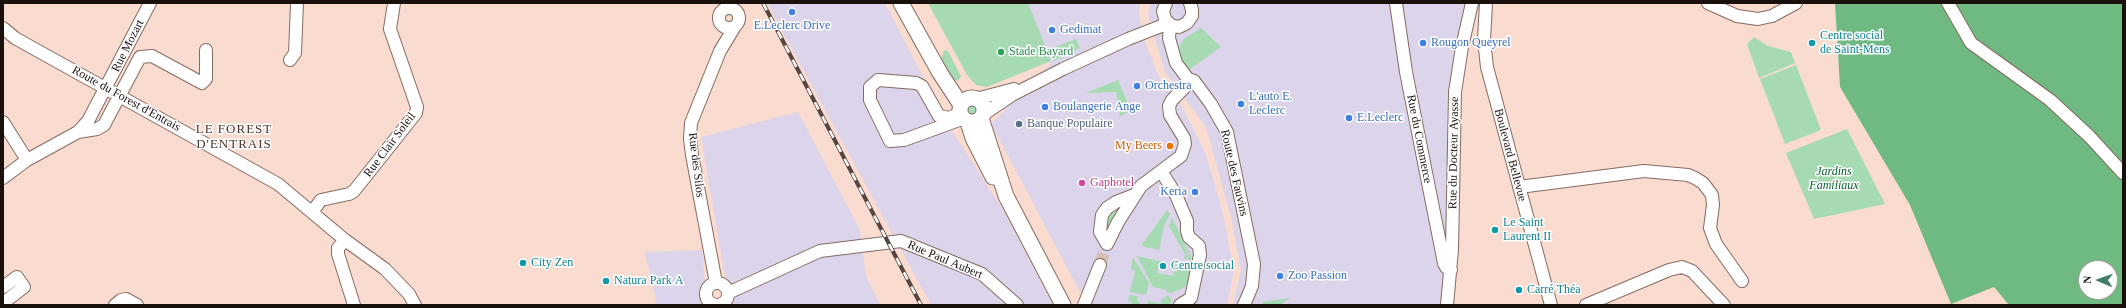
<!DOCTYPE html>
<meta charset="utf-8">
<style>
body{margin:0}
#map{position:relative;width:2126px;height:308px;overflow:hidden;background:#f9dbcf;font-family:Georgia,serif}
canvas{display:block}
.frame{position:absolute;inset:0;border:4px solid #1a100c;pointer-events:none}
.north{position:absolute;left:2078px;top:260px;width:40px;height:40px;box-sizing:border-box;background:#fff;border:1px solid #a39f9e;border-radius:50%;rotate:272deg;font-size:11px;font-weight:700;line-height:16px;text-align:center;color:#1a100c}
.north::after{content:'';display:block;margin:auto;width:14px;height:18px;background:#3f7d69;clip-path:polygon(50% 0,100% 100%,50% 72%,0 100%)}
</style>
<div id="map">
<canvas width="2126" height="308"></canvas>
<div class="frame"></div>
<div class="north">N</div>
</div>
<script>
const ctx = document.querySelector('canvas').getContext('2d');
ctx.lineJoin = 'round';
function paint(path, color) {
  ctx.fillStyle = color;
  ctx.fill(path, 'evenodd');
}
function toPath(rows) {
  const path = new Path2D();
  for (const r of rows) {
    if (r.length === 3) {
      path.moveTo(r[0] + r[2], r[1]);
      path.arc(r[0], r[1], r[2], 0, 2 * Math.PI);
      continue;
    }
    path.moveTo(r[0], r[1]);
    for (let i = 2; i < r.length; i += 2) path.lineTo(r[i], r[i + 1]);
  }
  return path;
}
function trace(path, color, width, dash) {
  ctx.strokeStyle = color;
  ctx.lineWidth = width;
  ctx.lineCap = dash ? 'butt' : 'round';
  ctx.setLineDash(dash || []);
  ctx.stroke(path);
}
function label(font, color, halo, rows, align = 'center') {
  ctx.font = font + ' Georgia,serif';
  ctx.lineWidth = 3;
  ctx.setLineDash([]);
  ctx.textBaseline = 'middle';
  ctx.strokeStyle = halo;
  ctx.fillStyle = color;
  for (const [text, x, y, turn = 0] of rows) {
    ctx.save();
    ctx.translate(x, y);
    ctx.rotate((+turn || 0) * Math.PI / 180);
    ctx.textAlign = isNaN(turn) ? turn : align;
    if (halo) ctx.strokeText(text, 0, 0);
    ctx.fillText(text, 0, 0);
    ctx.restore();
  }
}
paint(toPath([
 [767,3,885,3,945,120,1003,210,1053,305,931,305],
 [1028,3,1140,3,1139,16,1145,42,1159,77,1180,102,1205,152,1222,209,1234,270,1227,305,1087,305,991,124,1050,64],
 [1150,3,1466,3,1458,34,1447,96,1447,238,1442,305,1233,305,1241,270,1231,217,1206,127,1165,72,1148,14],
 [798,112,860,230,866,276,880,305,730,305,701,137],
 [702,250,707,305,657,305,645,252]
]), '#dbd4ea');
paint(toPath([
 [892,3,897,3,921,48,917,50],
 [928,3,1028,3,1051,61,987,87,976,85,967,75],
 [1201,28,1221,47,1187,71,1181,60,1180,45,1184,39],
 [1754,37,1768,46,1791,52,1795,63,1759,78,1747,44],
 [1076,39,1080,48,1054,61,1050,49],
 [944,50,948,51,961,76,958,81,953,79,941,61],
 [1796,65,1821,130,1785,144,1760,79],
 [1118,80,1131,111,1120,116,1116,92,1086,93],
 [972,110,7],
 [1847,129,1885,204,1814,219,1786,153],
 [1015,196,1067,295,1065,296,1016,204],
 [1123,204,1108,237,1106,232,1106,219,1110,213],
 [1167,210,1170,214,1164,226,1159,250,1141,246],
 [1172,218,1191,255,1191,260,1188,260,1189,254,1177,233,1188,254,1187,259,1184,259,1185,254,1169,226],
 [1137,256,1160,261,1157,273,1173,276,1177,261,1193,264,1190,285,1171,293,1167,292,1167,290,1153,287],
 [1133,257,1149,283,1146,295,1130,292,1135,271,1131,269],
 [1129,295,1138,296,1137,300,1141,305,1133,305,1130,300,1128,303],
 [1166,296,1169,296,1172,302,1167,305,1147,305,1148,301,1161,304,1161,298,1165,299],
 [1290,298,1281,304,1263,304,1262,302]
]), '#a6dab2');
paint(toPath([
 [1835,3,2123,3,2123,305,2009,305,1994,287,1951,304,1910,205,1840,87],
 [2086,268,2110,268,2110,292,2086,292]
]), '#6eba82');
trace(toPath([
 [1100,265,1107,244]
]), '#d8bdb2', 12, [12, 6]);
const minor = toPath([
 [1166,3,1163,11,1165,19,1170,25,1179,27,1187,23,1192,16,1192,10,1190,3],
 [1396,3,1406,72,1444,263,1446,267,1451,270],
 [1486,3,1484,40,1487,67,1551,305],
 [1708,3,1737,16,1758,19,1772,16,1796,3],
 [1948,3,1971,43,2050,100,2089,136,2123,173],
 [729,18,10],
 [1170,25,1169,38,1176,63,1188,79,1194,81,1211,104,1227,132,1254,264,1252,286,1244,305],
 [3,28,15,38,31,47,278,184,345,240,385,269,409,294,415,305],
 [290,60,295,53,297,3],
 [976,99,1014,89],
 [960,113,949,118,939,116,922,86,916,83,878,80,870,87,870,100,890,141,904,140,959,120,964,120],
 [984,114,1012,95,1063,69,1128,39,1169,23],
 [3,122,27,160],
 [78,132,97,129,104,125,140,57,152,56,202,83,206,79,206,50],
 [1161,171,1176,195,1187,221,1187,231,1189,237,1199,246,1200,255,1191,298,1180,305],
 [3,178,27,160,78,132,88,121,150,3],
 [1519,187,1644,171,1688,175,1695,178,1703,183,1712,195,1713,205,1710,228,1716,244,1742,281],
 [1134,195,1116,202,1107,208,1102,215,1100,232,1107,244,1118,222,1141,186,1181,156,1185,144,1184,138,1170,115,1169,106,1172,100,1184,88,1188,79],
 [312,212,321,200,349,194,354,191,416,113,417,107,390,29,394,3],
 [345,240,338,248,338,254,354,305],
 [716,283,692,155,690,139,691,123,720,51,734,28],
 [717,294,11],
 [3,287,17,277,24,287,3,303],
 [728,293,820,251,901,241,982,274,1017,305],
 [115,305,121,300,126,299,137,305],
 [1084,305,1100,265],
 [1447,305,1452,250,1455,92,1462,47,1472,3],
 [1586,305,1669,270,1682,267,1692,271,1724,305]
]);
const major = toPath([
 [901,3,940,73,961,105],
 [972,110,12],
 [981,118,1006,196,1063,305],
 [968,122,973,138,993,177]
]);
trace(minor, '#856b61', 14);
trace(major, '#856b61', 17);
trace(minor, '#fff', 12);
trace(major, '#fff', 15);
const rail = toPath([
 [763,3,921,305]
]);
trace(rail, '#55453f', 4);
trace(rail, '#fff', 2.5, [8]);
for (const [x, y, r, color] of [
 [792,12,4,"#3f7fe0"],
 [1052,30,4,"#3f7fe0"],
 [1423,43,4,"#3f7fe0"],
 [1812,43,4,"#0f9aa8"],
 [1001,52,4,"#2e9e5b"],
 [1137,86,4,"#3f7fe0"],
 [1241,104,4,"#3f7fe0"],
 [1045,107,4,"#3f7fe0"],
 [1349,118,4,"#3f7fe0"],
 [1019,124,4,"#5c6f8a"],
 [1170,146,4,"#e8710a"],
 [1082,183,4,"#d1479c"],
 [1195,192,4,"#3f7fe0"],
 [1495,230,4,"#0f9aa8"],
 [523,263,4,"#0f9aa8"],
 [1163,266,4,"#0f9aa8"],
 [1280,276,4,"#3f7fe0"],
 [606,281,4,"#0f9aa8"],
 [1519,290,4,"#0f9aa8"]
]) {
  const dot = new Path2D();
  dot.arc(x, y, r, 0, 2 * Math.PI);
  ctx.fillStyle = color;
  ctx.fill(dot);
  trace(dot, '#fff', 1.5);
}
label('12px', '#366cbe', '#fff', [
 ["E.Leclerc Drive",792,26,"center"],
 ["Gedimat",1060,30],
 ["Rougon Queyrel",1431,43],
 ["Orchestra",1145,86],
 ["L'auto E.",1249,97],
 ["Leclerc",1249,111],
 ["Boulangerie Ange",1053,107],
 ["E.Leclerc",1357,118],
 ["Keria",1187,192,"right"],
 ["Zoo Passion",1288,276]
], 'left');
label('12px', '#0d838f', '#fff', [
 ["Centre social",1820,36],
 ["de Saint-Mens",1820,50],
 ["Le Saint",1503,223],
 ["Laurent II",1503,237],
 ["City Zen",531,263],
 ["Centre social",1171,266],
 ["Natura Park A",614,281],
 ["Carré Théa",1527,290]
], 'left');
label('12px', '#1a100c', '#fff', [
 ["Rue Mozart",128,46,-63],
 ["Route du Forest d'Entrais",126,99,29],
 ["Rue du Commerce",1419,139,79],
 ["Rue Clair Soleil",390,145,-53],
 ["Rue du Docteur Ayasse",1454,153,-89],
 ["Boulevard Bellevue",1510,155,75],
 ["Rue des Silos",696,165,83],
 ["Route des Fauvins",1234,173,77],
 ["Rue Paul Aubert",945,260,23]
]);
label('12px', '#27864d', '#fff', [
 ["Stade Bayard",1009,52]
], 'left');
label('12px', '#4e5e75', '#fff', [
 ["Banque Populaire",1027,124]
], 'left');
label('12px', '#c56008', '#fff', [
 ["My Beers",1162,146]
], 'right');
label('italic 12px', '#05602e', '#fff', [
 ["Jardins",1834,172],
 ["Familiaux",1834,186]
]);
label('12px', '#b23c85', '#fff', [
 ["Gaphotel",1090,183]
], 'left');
ctx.letterSpacing = '1px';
label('13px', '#4b332a', '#fff', [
 ["LE FOREST",234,130],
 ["D'ENTRAIS",234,145]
]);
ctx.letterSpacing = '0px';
</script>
